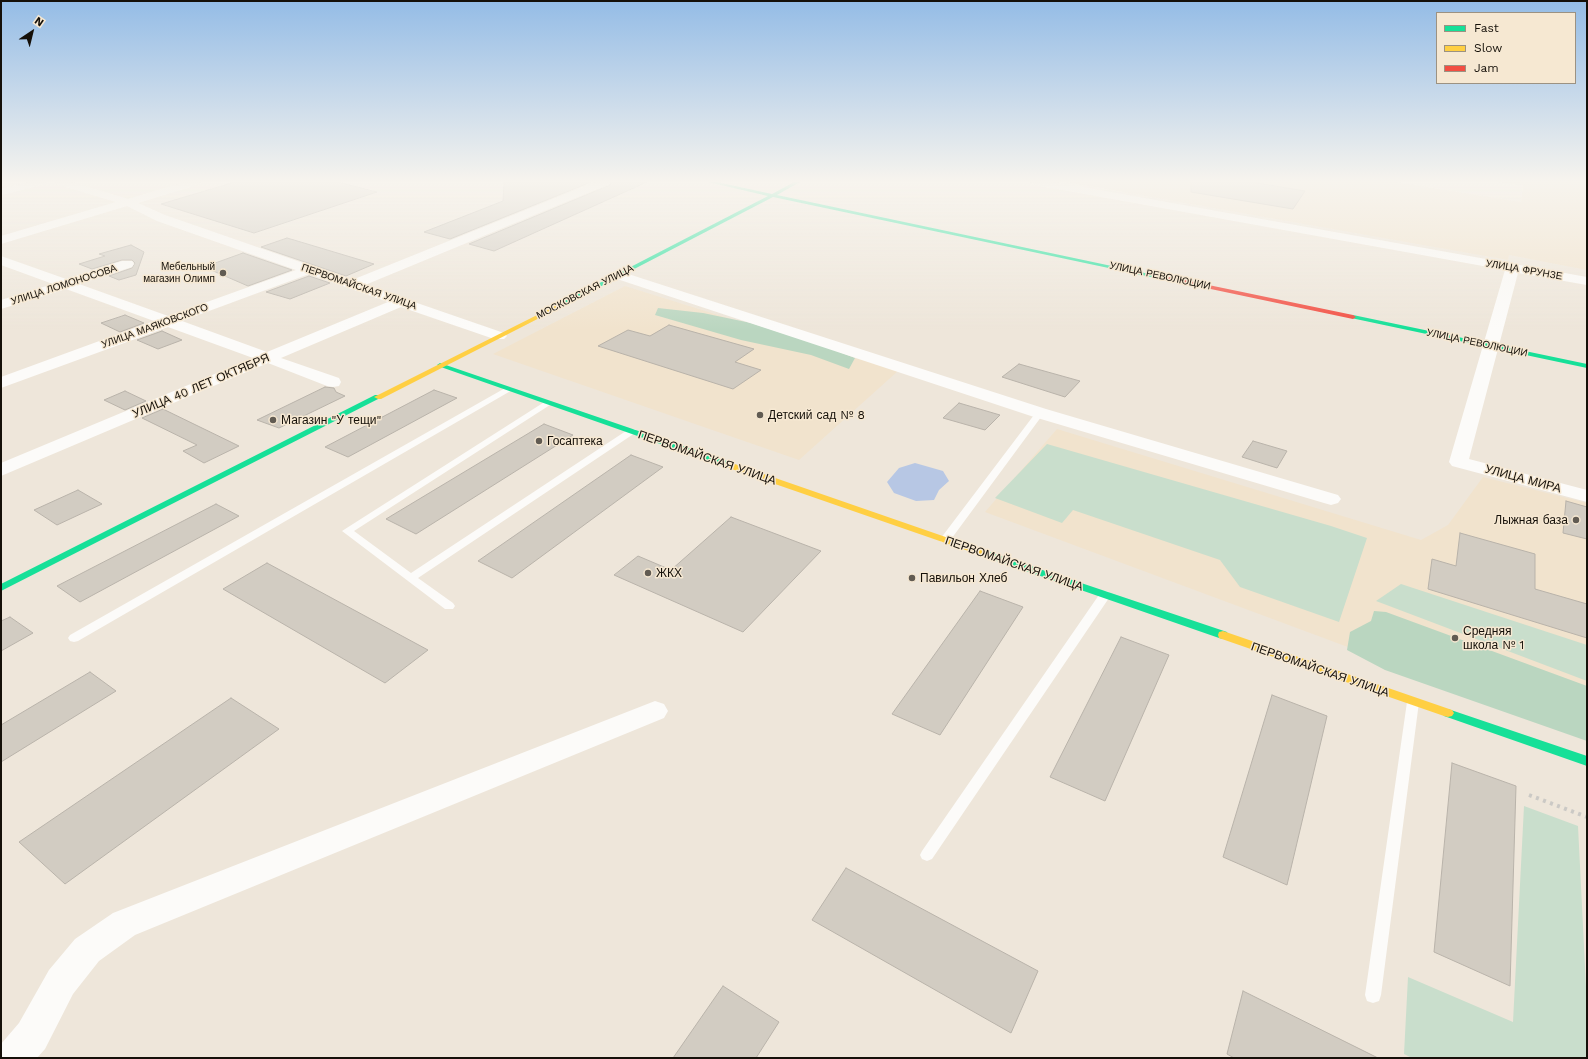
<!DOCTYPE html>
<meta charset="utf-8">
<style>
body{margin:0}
#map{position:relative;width:1588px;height:1059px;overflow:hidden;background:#eee6da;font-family:"Work Sans",sans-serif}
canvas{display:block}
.frame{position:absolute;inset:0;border:2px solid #151009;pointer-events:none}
.legend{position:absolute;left:1436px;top:12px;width:140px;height:72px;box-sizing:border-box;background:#f6e8d2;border:1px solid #9c9282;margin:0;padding:5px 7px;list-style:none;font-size:12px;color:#151009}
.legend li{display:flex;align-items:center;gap:8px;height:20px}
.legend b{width:20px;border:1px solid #9c9282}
.north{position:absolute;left:12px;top:12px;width:40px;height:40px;-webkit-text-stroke:3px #f6e8d2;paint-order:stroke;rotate:35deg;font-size:11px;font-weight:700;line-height:16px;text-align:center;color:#151009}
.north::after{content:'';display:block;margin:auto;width:14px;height:18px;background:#151009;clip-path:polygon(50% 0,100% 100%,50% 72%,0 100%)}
</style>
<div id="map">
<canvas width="1588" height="1059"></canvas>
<div class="frame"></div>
<ul class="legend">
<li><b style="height:5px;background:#16e098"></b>Fast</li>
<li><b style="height:5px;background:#ffcf43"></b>Slow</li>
<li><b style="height:5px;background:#f24e42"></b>Jam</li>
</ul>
<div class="north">N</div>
</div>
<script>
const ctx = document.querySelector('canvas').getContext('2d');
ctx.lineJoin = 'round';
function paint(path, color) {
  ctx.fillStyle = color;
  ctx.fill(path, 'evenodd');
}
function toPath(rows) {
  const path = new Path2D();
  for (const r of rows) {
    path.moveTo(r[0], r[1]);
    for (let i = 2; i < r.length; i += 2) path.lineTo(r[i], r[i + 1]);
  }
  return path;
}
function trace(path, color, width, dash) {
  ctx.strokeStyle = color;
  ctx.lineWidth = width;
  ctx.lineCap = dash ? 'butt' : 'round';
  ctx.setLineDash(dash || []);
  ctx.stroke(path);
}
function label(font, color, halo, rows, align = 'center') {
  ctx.font = font + ' "Work Sans",sans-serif';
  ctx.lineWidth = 3;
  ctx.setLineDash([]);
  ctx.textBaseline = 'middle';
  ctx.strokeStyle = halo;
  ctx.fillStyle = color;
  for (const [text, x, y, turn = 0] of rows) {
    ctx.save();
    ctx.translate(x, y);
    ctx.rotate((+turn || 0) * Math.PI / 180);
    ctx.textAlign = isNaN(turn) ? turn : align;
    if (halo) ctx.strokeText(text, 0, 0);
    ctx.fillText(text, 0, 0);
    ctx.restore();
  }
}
paint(toPath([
 [1066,182,1396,182,1521,202,1523,186,1498,182,1587,182,1587,270,1509,255,1508,260],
 [625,286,898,371,799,460,493,354],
 [1057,429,1421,540,1448,525,1483,477,1587,503,1587,736,985,512]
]), '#f1e3cd');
paint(toPath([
 [1047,444,1331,526,1367,538,1339,622,1240,587,1220,560,1073,510,1062,523,995,498],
 [1401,584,1587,645,1587,681,1376,601],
 [1524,806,1578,826,1587,1007,1587,1058,1412,1058,1404,1054,1408,977,1513,1022]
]), '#c9decc');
paint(toPath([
 [658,308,703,313,751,323,829,348,855,358,849,369,811,355,741,340,655,315],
 [1374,611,1386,612,1587,686,1587,741,1385,670,1347,650,1350,632,1371,621]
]), '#bad6c0');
paint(toPath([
 [915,463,943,471,949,481,939,490,934,500,916,501,894,493,887,482,899,468]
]), '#b7c7e4');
const building = toPath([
 [235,182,338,182,377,192,254,233,161,204,235,182],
 [504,182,591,182,450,239,424,232,503,201,504,182],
 [611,182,647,182,494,251,469,244,610,185,611,182],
 [1191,182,1251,182,1305,191,1293,209,1191,192,1191,182],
 [287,238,294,240,374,264,346,276,261,247,287,238],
 [131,245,144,252,136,275,119,280,109,276,132,268,135,263,132,260,122,260,92,269,79,264,105,256,99,254,131,245],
 [243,253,292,270,248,286,204,267,243,253],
 [309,276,330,283,290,299,266,292,309,276],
 [125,315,144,323,120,332,101,323,125,315],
 [669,325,754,349,735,362,761,370,733,389,598,346,628,330,650,336,669,325],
 [162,331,182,340,158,349,137,340,162,331],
 [1019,364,1080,381,1065,397,1002,377,1019,364],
 [325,387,334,388,336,392,345,396,279,428,257,420,325,387],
 [434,390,457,398,348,457,325,447,434,390],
 [125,391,146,401,125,410,104,400,125,391],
 [959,403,1000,415,985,430,943,418,959,403],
 [163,409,165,410,239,446,204,463,183,451,197,445,142,418,163,409],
 [544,424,573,435,416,534,386,519,544,424],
 [1253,441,1287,451,1277,468,1242,457,1253,441],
 [631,455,663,467,512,578,478,561,631,455],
 [78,490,102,504,57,525,34,510,78,490],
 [1566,501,1587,507,1587,539,1563,533,1566,501],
 [216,504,239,516,80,602,57,586,216,504],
 [731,517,821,551,743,632,614,575,638,556,671,570,731,517],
 [1460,533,1535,554,1535,589,1587,604,1587,638,1428,589,1432,559,1456,566,1460,533],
 [267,563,428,650,385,683,223,589,267,563],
 [980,591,1023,607,940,735,892,714,980,591],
 [10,617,33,633,1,651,1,621,10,617],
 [1121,637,1169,655,1105,801,1050,777,1121,637],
 [90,672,116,691,1,762,1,725,90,672],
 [1272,695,1327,716,1287,885,1223,857,1272,695],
 [231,698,279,729,65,884,19,842,231,698],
 [1452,763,1516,786,1510,986,1434,952,1452,763],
 [846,868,1038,971,1011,1033,812,920,846,868],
 [723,986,779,1022,756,1058,673,1058,723,986],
 [1243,991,1378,1058,1234,1058,1227,1054,1243,991]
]);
paint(building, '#d2ccc2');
trace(building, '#b9b3aa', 1);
trace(toPath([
 [1529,795,1587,817]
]), '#cbc9c5', 4, [3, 4.5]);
paint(toPath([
 [507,387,510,387,514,389,78,641,74,642,70,641,68,638,70,635,507,387],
 [546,401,549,401,553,403,354,531,411,573,629,429,635,429,636,431,635,433,418,578,453,603,455,606,453,609,445,609,342,531,546,401],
 [1040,410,1044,413,949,542,941,542,940,540,941,538,1037,411,1040,410],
 [1105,591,1109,592,1110,595,1109,598,932,859,927,861,922,859,920,855,922,851,1101,592,1105,591],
 [1413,697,1417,699,1419,702,1381,995,1379,1001,1373,1003,1367,1001,1365,995,1407,702,1409,699,1413,697]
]), '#fcfbf9');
paint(toPath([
 [27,182,46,182,45,184,1,195,1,189,27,182],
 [55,182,72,182,128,199,184,182,201,182,200,184,138,203,165,215,352,280,595,182,610,182,609,184,365,285,504,333,507,336,504,339,494,339,401,307,281,358,339,378,341,382,339,386,333,387,327,386,268,363,1,476,1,463,253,358,168,327,1,388,1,377,154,321,66,289,1,309,1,300,53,284,1,265,1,256,66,279,122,261,132,261,134,264,132,267,79,284,168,316,296,270,157,221,127,206,1,244,1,236,116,202,56,184,55,182],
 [309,274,388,302,267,352,182,321,309,274],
 [1030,182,1054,182,1587,277,1587,285,1518,273,1469,459,1587,490,1587,502,1452,466,1449,462,1505,270,1035,185,1030,182],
 [619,271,1046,409,1338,495,1341,499,1338,503,1331,505,1324,503,1034,417,614,278,612,275,614,272,619,271],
 [655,701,664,704,668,711,664,718,135,935,99,961,73,994,45,1049,37,1058,1,1058,1,1044,19,1023,49,970,75,939,113,913,655,701]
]), '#fcfbf9');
paint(toPath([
 [708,182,717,182,772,194,794,182,800,182,777,195,1173,279,1170,281,773,197,559,308,555,308,555,306,768,196,708,182],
 [1353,315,1587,364,1587,368,1351,318,1351,316,1353,315],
 [440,363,732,463,733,465,729,467,726,467,438,366,437,365,440,363],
 [375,395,378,395,382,397,1,591,1,584,375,395],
 [983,550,1227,632,1228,635,1227,638,1223,639,1219,638,980,555,978,553,983,550],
 [1448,709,1587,756,1587,766,1444,716,1442,713,1444,710,1448,709]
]), '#16e098');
paint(toPath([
 [557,305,559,306,559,308,381,399,378,399,374,397,557,305],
 [726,463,732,463,986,551,988,553,983,556,980,555,726,467,725,465,726,463],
 [1223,631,1452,710,1454,713,1452,716,1448,717,1444,716,1219,638,1218,635,1219,632,1223,631]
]), '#ffcf43');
paint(toPath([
 [1170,277,1353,315,1356,317,1353,319,1168,280,1168,278,1170,277]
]), '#f24e42');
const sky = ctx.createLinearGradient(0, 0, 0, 330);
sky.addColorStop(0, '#94bce6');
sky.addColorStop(0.55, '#f7f4ee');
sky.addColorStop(1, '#f7f4ee00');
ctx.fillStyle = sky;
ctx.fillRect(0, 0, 1588, 330);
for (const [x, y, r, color] of [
 [223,273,4,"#615b52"],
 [760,415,4,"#615b52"],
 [273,420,4,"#615b52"],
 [539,441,4,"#615b52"],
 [1576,520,4,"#615b52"],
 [648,573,4,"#615b52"],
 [912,578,4,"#615b52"],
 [1455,638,4,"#615b52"]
]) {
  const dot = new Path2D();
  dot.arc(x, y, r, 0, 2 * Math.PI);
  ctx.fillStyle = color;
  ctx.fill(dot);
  trace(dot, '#f6e8d2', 1.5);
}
label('10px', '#151009', '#f6e8d2', [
 ["Мебельный",215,267],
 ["магазин Олимп",215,279]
], 'right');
label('10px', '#151009', '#f6e8d2', [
 ["УЛИЦА ФРУНЗЕ",1524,270,10],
 ["УЛИЦА РЕВОЛЮЦИИ",1160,276,12],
 ["УЛИЦА ЛОМОНОСОВА",64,285,-18],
 ["ПЕРВОМАЙСКАЯ УЛИЦА",359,287,19],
 ["МОСКОВСКАЯ УЛИЦА",585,292,-27],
 ["УЛИЦА МАЯКОВСКОГО",155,326,-20],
 ["УЛИЦА РЕВОЛЮЦИИ",1477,343,12]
]);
label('12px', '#151009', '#f6e8d2', [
 ["УЛИЦА 40 ЛЕТ ОКТЯБРЯ",201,386,-23],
 ["ПЕРВОМАЙСКАЯ УЛИЦА",707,458,19],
 ["УЛИЦА МИРА",1523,479,15],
 ["ПЕРВОМАЙСКАЯ УЛИЦА",1014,564,19],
 ["ПЕРВОМАЙСКАЯ УЛИЦА",1320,670,19]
]);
label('12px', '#151009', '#f6e8d2', [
 ["Детский сад № 8",768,415],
 ["Магазин \"У тещи\"",281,420],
 ["Госаптека",547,441],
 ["Лыжная база",1568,520,"right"],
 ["ЖКХ",656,573],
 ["Павильон Хлеб",920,578],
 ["Средняя",1463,631],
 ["школа № 1",1463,645]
], 'left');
</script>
